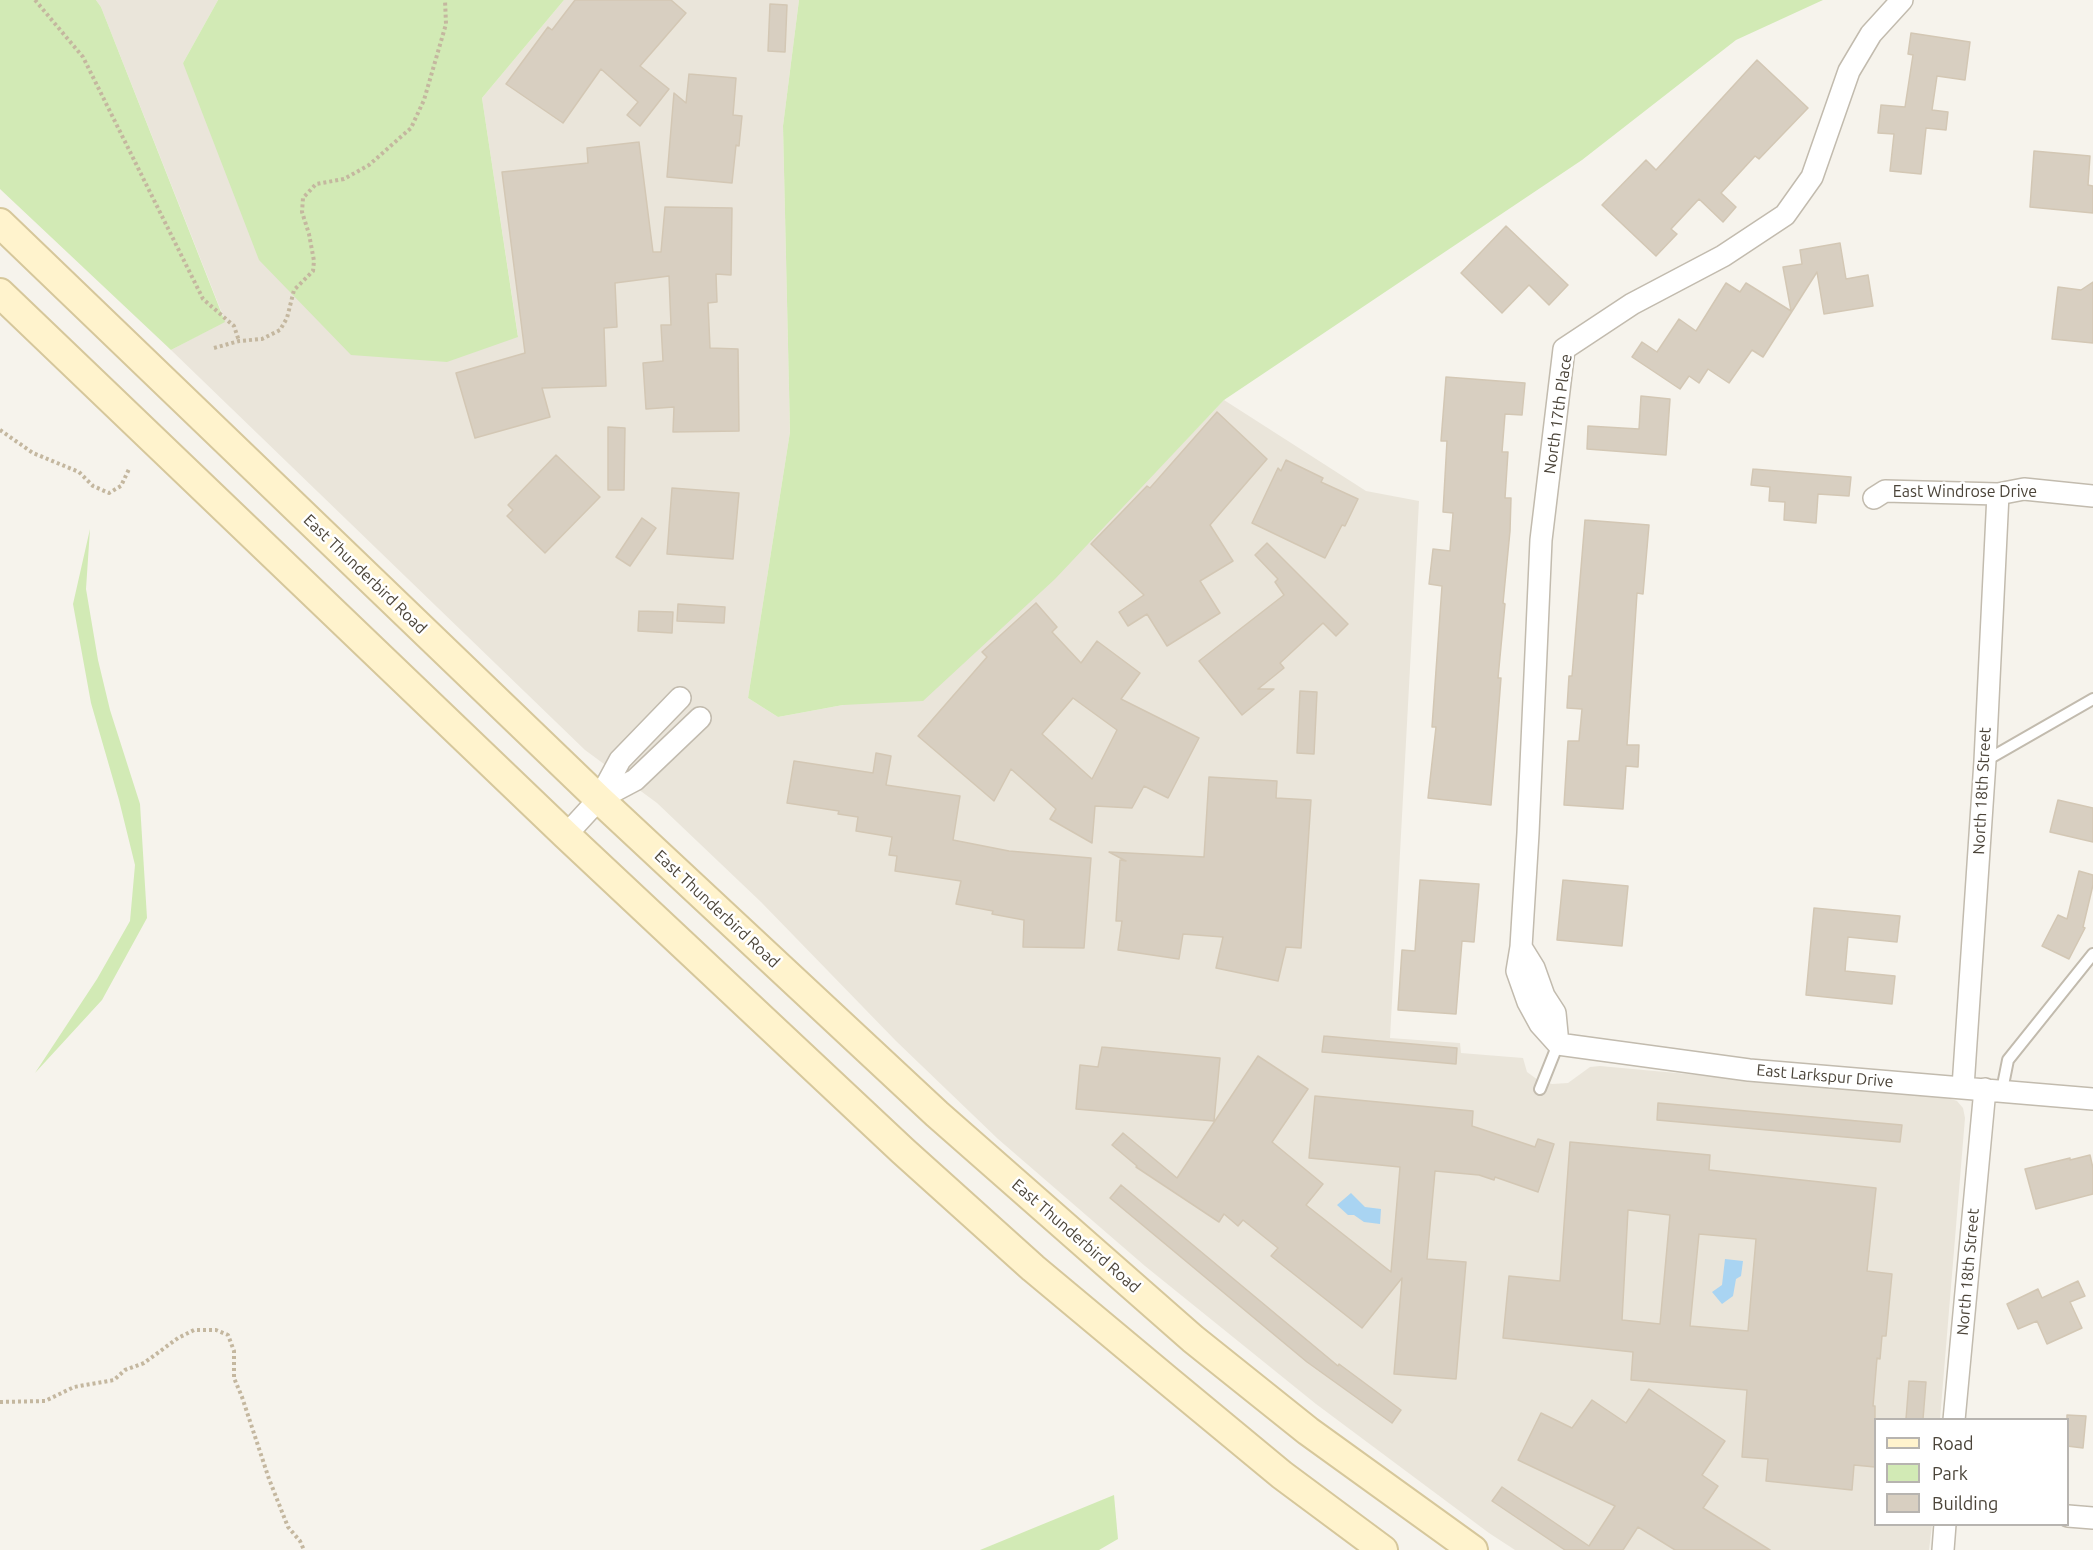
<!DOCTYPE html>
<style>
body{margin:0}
#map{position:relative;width:2093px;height:1550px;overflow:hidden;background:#f6f3ec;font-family:Ubuntu,sans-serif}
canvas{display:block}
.legend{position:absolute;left:1874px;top:1418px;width:195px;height:108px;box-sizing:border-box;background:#fff;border:2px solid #b7b4b0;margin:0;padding:8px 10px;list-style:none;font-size:18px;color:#4b4439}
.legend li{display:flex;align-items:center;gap:12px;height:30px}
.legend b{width:30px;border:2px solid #b7b4b0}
</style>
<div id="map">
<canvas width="2093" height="1550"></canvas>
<ul class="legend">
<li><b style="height:8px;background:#fff3cd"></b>Road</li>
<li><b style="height:16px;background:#d2eab5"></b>Park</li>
<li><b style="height:16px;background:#d8cfc1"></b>Building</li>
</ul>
</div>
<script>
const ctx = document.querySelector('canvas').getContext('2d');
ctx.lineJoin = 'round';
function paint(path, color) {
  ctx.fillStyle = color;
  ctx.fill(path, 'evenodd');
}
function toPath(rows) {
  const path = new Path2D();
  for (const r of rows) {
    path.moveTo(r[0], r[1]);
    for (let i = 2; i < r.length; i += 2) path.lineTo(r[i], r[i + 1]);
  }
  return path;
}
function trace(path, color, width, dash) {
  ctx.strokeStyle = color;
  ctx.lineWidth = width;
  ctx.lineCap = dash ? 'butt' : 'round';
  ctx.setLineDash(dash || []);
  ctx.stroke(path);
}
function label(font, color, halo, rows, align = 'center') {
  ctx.font = font + ' Ubuntu,sans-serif';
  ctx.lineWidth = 5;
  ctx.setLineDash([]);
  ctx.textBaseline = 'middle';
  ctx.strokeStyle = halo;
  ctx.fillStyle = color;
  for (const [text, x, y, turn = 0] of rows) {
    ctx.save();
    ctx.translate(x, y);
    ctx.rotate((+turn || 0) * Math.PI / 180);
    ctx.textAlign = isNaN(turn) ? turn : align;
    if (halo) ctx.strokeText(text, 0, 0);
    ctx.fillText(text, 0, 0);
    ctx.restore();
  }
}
paint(toPath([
 [96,0,218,0,183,63,518,336,482,98,564,0,799,0,783,126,790,432,748,698,778,717,843,705,1147,480,1224,400,1366,491,1419,501,1390,1038,1460,1043,1461,1053,1523,1058,1527,1072,1538,1080,1552,1084,1568,1083,1590,1067,1600,1066,1948,1098,1957,1101,1963,1108,1965,1118,1940,1419,1876,1420,1876,1524,1932,1525,1929,1550,1515,1550,1489,1533,1316,1404,1145,1266,998,1139,896,1041,761,902,657,803,585,750,171,350,225,321,101,7]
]), '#eae5da');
paint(toPath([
 [0,0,96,0,101,7,225,322,171,350,0,189],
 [218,0,564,0,482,98,518,337,447,362,351,355,259,260,183,63],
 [799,0,1823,0,1736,40,1582,160,1224,400,1055,579,923,701,843,705,778,717,748,698,790,432,783,126],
 [90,529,86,589,98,660,110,710,140,804,147,918,102,1000,35,1073,97,979,130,921,135,865,119,800,91,703,73,604],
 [1114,1495,1118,1539,1099,1550,980,1550]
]), '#d2eab5');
paint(toPath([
 [1351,1193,1365,1207,1381,1209,1380,1224,1364,1222,1354,1215,1348,1215,1337,1205],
 [1725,1259,1743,1261,1741,1276,1736,1279,1733,1296,1722,1304,1712,1292,1722,1285]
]), '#a9d4f2');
const building = toPath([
 [575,0,671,0,686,13,640,66,669,89,640,126,627,115,638,102,601,69,563,123,506,84,548,27,552,30,575,0],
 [770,4,787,5,785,52,768,51,770,4],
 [1911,33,1970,42,1965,80,1937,76,1932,110,1948,112,1946,130,1926,128,1921,174,1890,171,1894,134,1878,133,1881,105,1905,107,1913,55,1908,54,1911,33],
 [1757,60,1808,108,1759,159,1755,156,1721,193,1736,207,1723,222,1699,199,1671,229,1677,234,1656,256,1602,205,1646,160,1656,170,1757,60],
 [689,74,736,78,733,115,742,116,739,146,736,145,732,183,667,177,674,93,686,103,689,74],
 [639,142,653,252,661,252,665,207,732,208,731,275,716,274,717,302,708,303,710,348,738,349,739,431,673,432,674,407,646,409,643,363,663,361,661,325,671,325,669,276,615,283,617,327,604,328,606,386,542,388,550,417,475,438,456,373,525,353,502,172,588,163,587,148,639,142],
 [2034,151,2090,156,2088,185,2093,186,2093,213,2030,207,2034,151],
 [1506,226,1568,285,1549,305,1529,285,1502,313,1461,273,1506,226],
 [1840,243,1846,279,1868,275,1873,306,1824,314,1817,272,1763,357,1752,350,1729,383,1708,369,1699,383,1689,376,1680,389,1632,357,1642,342,1657,352,1679,319,1696,331,1726,283,1740,292,1746,283,1791,311,1783,267,1802,264,1800,250,1840,243],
 [2093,282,2093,343,2052,339,2058,287,2081,290,2093,282],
 [1446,377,1525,383,1522,415,1505,414,1502,452,1508,452,1505,498,1511,498,1510,531,1503,603,1505,604,1498,678,1501,678,1491,805,1428,798,1436,727,1432,727,1442,586,1429,584,1433,549,1450,551,1453,513,1443,512,1447,441,1441,441,1446,377],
 [1641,396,1670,399,1666,455,1587,449,1588,426,1639,429,1641,396],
 [1217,412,1267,459,1210,525,1233,561,1200,581,1220,613,1167,646,1147,614,1128,626,1119,612,1144,595,1091,544,1147,486,1150,488,1217,412],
 [608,427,625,428,624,490,608,490,608,427],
 [556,455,600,497,545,553,507,516,513,510,508,505,556,455],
 [1286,460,1323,478,1321,482,1358,499,1345,526,1342,525,1325,558,1252,523,1278,468,1281,471,1286,460],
 [1753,469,1851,477,1849,496,1818,494,1816,523,1784,520,1785,502,1769,501,1770,487,1751,485,1753,469],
 [672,488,739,493,733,559,667,554,672,488],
 [642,518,656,528,630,566,616,557,642,518],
 [1585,520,1649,525,1643,594,1637,593,1627,745,1639,745,1638,767,1626,766,1623,809,1564,805,1568,741,1579,741,1582,709,1567,708,1569,676,1572,676,1585,520],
 [1267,543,1348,624,1336,636,1323,623,1280,663,1284,668,1258,689,1274,689,1242,715,1199,661,1284,595,1275,582,1278,579,1255,555,1267,543],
 [1036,603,1057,627,1052,632,1081,663,1097,641,1140,673,1121,699,1199,738,1168,798,1144,786,1132,808,1095,806,1092,843,1050,819,1056,809,1011,769,994,801,918,736,987,657,982,652,1036,603],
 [1073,698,1117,730,1092,779,1042,734,1073,698],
 [678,604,725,607,724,623,677,621,678,604],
 [639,611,673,612,672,633,638,631,639,611],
 [1300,691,1317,692,1314,754,1297,753,1300,691],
 [876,753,891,756,886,785,960,796,953,840,1009,851,1091,858,1084,948,1023,947,1024,920,992,914,993,911,956,904,961,881,895,871,897,856,889,855,892,837,856,831,858,817,838,814,839,811,787,803,794,761,873,773,876,753],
 [1209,777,1277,781,1276,798,1311,800,1301,948,1286,947,1278,981,1216,968,1223,937,1183,934,1179,959,1118,950,1122,921,1116,921,1120,860,1126,861,1109,852,1204,857,1209,777],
 [2058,800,2093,808,2093,842,2050,832,2058,800],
 [2079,871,2093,875,2093,885,2083,927,2085,928,2069,959,2042,946,2058,915,2067,919,2079,871],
 [1420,880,1479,884,1474,942,1462,941,1456,1014,1398,1010,1402,950,1415,951,1420,880],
 [1563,880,1628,886,1622,946,1557,940,1563,880],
 [1814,908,1900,916,1897,942,1848,937,1845,971,1895,976,1892,1004,1806,995,1814,908],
 [1324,1036,1457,1048,1456,1064,1322,1052,1324,1036],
 [1102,1047,1220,1058,1214,1121,1076,1109,1080,1065,1098,1067,1102,1047],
 [1258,1056,1308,1089,1272,1142,1323,1184,1306,1205,1391,1272,1400,1167,1309,1158,1315,1096,1473,1111,1472,1126,1535,1147,1538,1139,1554,1144,1538,1192,1495,1177,1494,1180,1479,1175,1435,1171,1427,1259,1466,1262,1456,1379,1394,1374,1402,1278,1362,1328,1271,1256,1278,1248,1243,1220,1238,1226,1224,1214,1219,1222,1136,1167,1137,1166,1112,1145,1123,1133,1177,1178,1258,1056],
 [1658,1103,1902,1125,1900,1142,1657,1120,1658,1103],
 [1570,1142,1710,1155,1709,1170,1876,1188,1867,1271,1892,1274,1886,1336,1882,1336,1880,1359,1877,1358,1873,1406,1875,1406,1875,1467,1854,1465,1852,1490,1766,1481,1768,1459,1742,1457,1747,1390,1631,1380,1633,1352,1503,1338,1509,1276,1560,1281,1570,1142],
 [1628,1210,1670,1215,1660,1324,1622,1320,1628,1210],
 [1699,1234,1756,1239,1748,1331,1690,1326,1699,1234],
 [2090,1155,2093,1168,2093,1194,2036,1209,2025,1169,2070,1158,2070,1160,2090,1155],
 [1121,1185,1338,1366,1339,1364,1401,1410,1392,1423,1307,1362,1110,1198,1121,1185],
 [2078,1281,2085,1296,2070,1302,2082,1328,2047,1344,2037,1321,2018,1329,2007,1304,2038,1289,2042,1298,2078,1281],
 [1909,1381,1926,1382,1923,1419,1906,1419,1909,1381],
 [1649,1389,1725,1441,1702,1475,1718,1486,1703,1508,1770,1550,1675,1550,1638,1527,1623,1550,1565,1550,1492,1501,1502,1487,1589,1546,1615,1506,1518,1460,1541,1413,1572,1428,1592,1400,1626,1423,1649,1389],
 [2067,1415,2086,1416,2083,1448,2067,1446,2067,1415]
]);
paint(building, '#d8cfc1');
trace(building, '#d3c7b4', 1.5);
const lane = toPath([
 [1985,761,2093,699],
 [1540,1089,1558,1044],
 [2002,1090,2008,1060,2093,954]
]);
const street = toPath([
 [1874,498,1885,491,1998,494,2024,489,2093,496],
 [599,799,635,780,700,718],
 [566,835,599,799,620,760,680,698],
 [1521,947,1534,968,1544,996,1555,1013,1558,1044],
 [1558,1044,1540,1024,1528,1002,1517,971,1521,947,1528,833,1541,540,1564,349,1632,304,1723,256,1785,215,1812,177,1849,71,1871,34,1902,0],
 [1558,1044,1749,1070,2093,1099],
 [1963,1087,1985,761,1998,494],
 [1954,1420,1985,1089],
 [2068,1516,2093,1518],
 [1943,1550,1945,1524]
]);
const secondary = toPath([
 [0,223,599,799,937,1114,1193,1339,1308,1431,1473,1550],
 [0,293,566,835,903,1151,1033,1268,1166,1379,1282,1475,1383,1550]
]);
trace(lane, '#c2bbae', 14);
trace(street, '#c2bbae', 24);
trace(secondary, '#d6c79b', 32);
trace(toPath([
 [35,0,83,57,203,299,234,326,239,341],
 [214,348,239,341,262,339,280,330,287,318,294,290,313,271,314,261,309,234,302,212,303,198,316,184,344,179,369,165,411,128,424,100,446,24,445,0],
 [0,430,33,453,79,472,93,486,109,493,121,486,129,469],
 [0,1402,45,1401,74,1387,114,1380,125,1370,144,1363,178,1338,194,1330,216,1330,228,1335,234,1351,234,1378,242,1397,269,1479,288,1527,300,1541,304,1550]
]), '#c4b79f', 4, [3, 3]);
trace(lane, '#fff', 10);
trace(street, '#fff', 21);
trace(secondary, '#fff3cd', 28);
label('16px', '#4b4439', '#fff', [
 ["North 17th Place",1558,414,-82],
 ["East Windrose Drive",1965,492],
 ["East Thunderbird Road",365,574,44],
 ["North 18th Street",1982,791,-87],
 ["East Thunderbird Road",717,909,43],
 ["East Larkspur Drive",1825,1076,5],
 ["East Thunderbird Road",1076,1236,41],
 ["North 18th Street",1968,1272,-85]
]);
</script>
